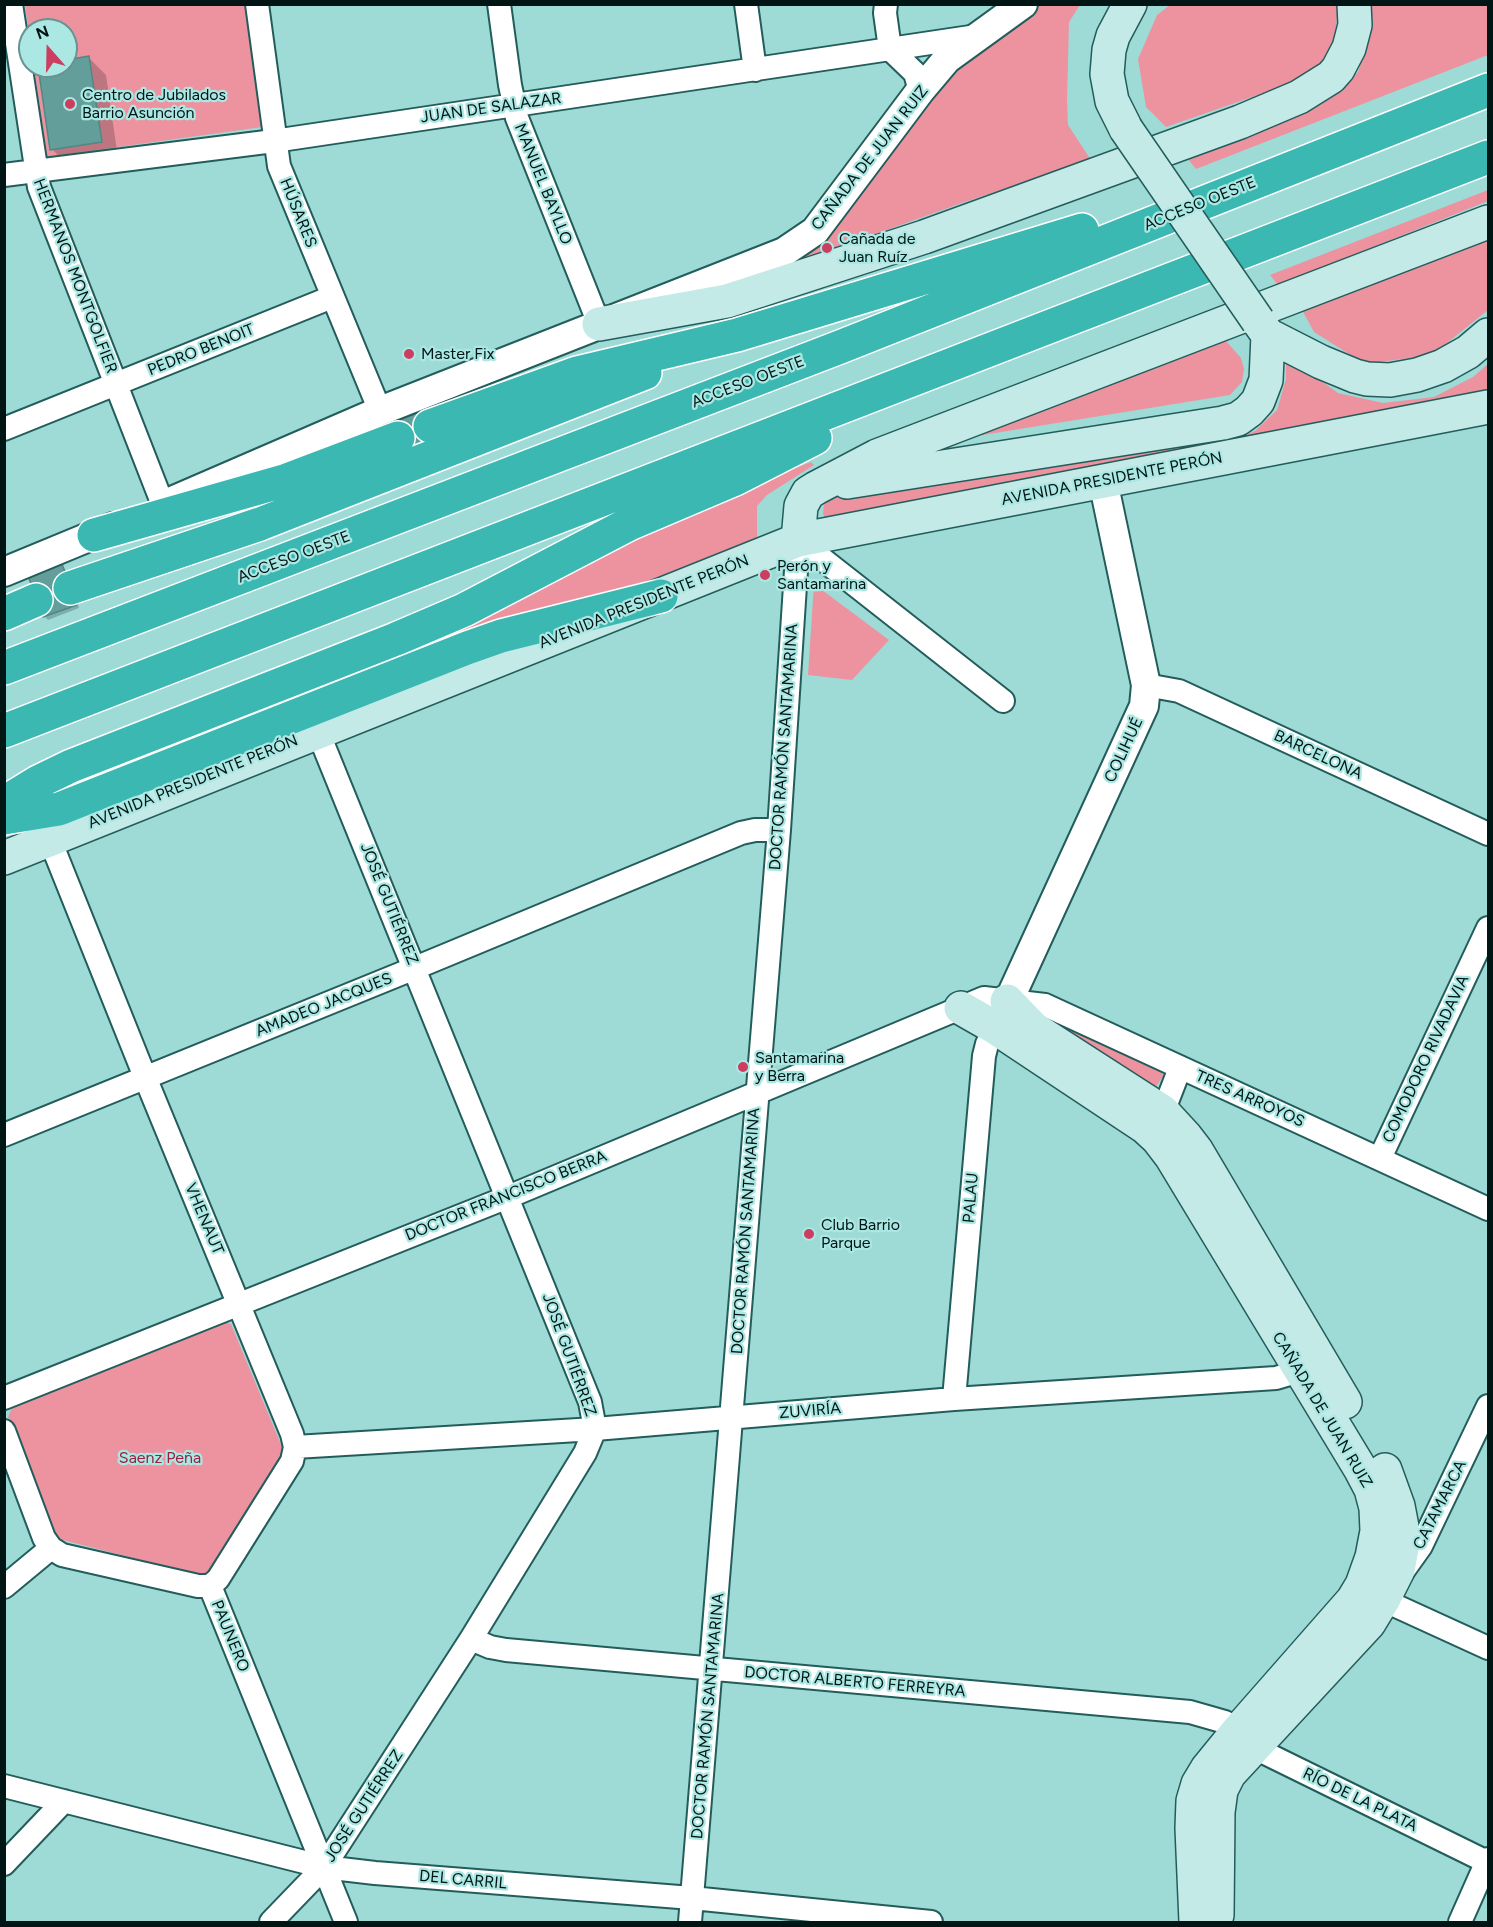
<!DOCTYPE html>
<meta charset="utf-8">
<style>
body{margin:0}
#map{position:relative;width:1493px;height:1927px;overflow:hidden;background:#9edad6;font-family:Figtree,sans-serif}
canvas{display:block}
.frame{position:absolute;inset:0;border:6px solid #001514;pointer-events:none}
.north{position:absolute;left:18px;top:18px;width:60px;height:60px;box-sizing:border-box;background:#abe7e3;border:2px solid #679390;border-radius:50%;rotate:340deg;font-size:16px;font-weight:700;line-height:24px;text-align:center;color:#001514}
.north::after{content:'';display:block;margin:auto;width:21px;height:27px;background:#cc3d5f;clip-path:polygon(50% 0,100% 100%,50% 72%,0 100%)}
</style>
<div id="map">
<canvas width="1493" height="1927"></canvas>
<div class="frame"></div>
<div class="north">N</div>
</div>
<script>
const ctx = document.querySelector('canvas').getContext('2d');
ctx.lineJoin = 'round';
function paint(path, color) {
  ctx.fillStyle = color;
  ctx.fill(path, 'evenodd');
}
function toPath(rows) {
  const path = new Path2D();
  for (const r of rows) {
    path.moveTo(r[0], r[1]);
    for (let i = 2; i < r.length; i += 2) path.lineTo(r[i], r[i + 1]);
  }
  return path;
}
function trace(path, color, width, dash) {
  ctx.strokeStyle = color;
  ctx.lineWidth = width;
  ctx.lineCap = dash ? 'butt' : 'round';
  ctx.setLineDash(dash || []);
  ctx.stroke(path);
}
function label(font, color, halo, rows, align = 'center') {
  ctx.font = font + ' Figtree,sans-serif';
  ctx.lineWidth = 4.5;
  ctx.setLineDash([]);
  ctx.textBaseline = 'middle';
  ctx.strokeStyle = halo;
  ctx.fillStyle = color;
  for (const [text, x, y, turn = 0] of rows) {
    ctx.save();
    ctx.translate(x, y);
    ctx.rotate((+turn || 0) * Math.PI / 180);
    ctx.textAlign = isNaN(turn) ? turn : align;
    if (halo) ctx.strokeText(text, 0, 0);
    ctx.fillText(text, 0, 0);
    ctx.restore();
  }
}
paint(toPath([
 [25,5,245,5,262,127,46,157,34,66,66,66,66,30,30,30,30,41],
 [1028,5,1080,5,1069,22,1067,100,1068,125,1091,160,962,203,733,285,802,254,935,77],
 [1170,5,1338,5,1336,29,1328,57,1298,81,1166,127,1146,107,1138,59,1157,15],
 [1370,5,1488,5,1488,55,1196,169,1187,158,1328,99,1358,72,1373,24],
 [1488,190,1488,201,1278,285,1270,275],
 [1488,238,1488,310,1432,355,1365,364,1314,332,1301,308],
 [1226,341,1241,358,1244,369,1242,382,1230,395,958,439,955,432],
 [1286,354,1296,363,1338,393,1383,403,1434,397,1473,377,1488,364,1488,389,1395,413,826,520,823,514,824,503,835,497,1057,462,1243,436,1255,431,1277,410,1286,379],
 [811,462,814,465,767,495,757,506,757,539,595,601,11,813,15,804,225,727,450,636,568,568,717,498],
 [814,584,889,640,852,680,808,675],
 [1042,1013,1162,1070,1163,1076,1156,1087,1150,1089,1040,1019],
 [222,1321,231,1324,285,1454,207,1577,55,1538,8,1417,13,1406]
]), '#ed93a0');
paint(toPath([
 [89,58,106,75,118,158,68,166,52,149,39,66,66,66,66,61],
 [61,565,65,569,79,608,48,620,44,616]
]), '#0003');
const building = toPath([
 [89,56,102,142,50,150,38,66,66,66,66,60,89,56],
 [424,408,435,441,402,452,391,420,424,408],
 [62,564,77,605,43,617,28,576,62,564]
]);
paint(building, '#649e9a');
trace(building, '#4f8885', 1.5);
const minor = toPath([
 [11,4,39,187,163,505],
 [257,4,279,166,380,411],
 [499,4,510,85,517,118,599,324],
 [746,4,755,70],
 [886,4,885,13,890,49,915,73,920,91],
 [4,175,274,141,977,36],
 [4,429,332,297],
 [798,540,1003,701],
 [1146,685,1179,691,1488,834],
 [50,840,145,1077,292,1434,295,1447,292,1461,218,1579,210,1586],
 [1163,1112,1180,1068],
 [4,1135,415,968,741,833,755,830,779,830],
 [1380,1158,1488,928],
 [4,1398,508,1197,984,998,1045,1005,1488,1209],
 [954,1399,984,1056,987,1044,996,1028],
 [4,1431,44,1538,51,1548,62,1555,198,1586,210,1586],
 [295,1447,595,1429,954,1399,1276,1378,1313,1367],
 [1401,1574,1421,1546,1488,1406],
 [210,1586,346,1922],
 [4,1587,51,1548],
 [1373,1593,1383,1600,1488,1648],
 [471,1639,490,1647,506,1650,1190,1712,1225,1722,1265,1753,1487,1862],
 [4,1786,324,1867,375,1873,692,1898,931,1922],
 [4,1864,64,1801],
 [271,1922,324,1867,471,1639,585,1453,595,1429,590,1402,318,732],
 [690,1922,779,830,798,540],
 [1460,1922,1488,1859]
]);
const tertiary = toPath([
 [172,501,380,411,784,252,815,231,920,91,947,59,1023,4],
 [4,572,113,527],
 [999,1022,1144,706,1146,685,1103,481]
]);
const secondary = toPath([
 [1126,129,1112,101,1107,74,1109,50,1113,36,1130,4],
 [599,324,727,301,924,237,1240,122,1299,97,1331,77,1338,69,1349,48,1355,25,1354,4],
 [1268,335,1321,362,1355,376,1367,379,1390,380,1417,375,1443,366,1468,352,1488,335],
 [847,482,1223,423,1238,419,1249,411,1258,401,1266,380,1268,335,1258,321],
 [798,540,801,506,808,493,816,488,877,456,1488,222],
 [4,858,798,540,1488,407],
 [1007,1001,1034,1029,1163,1112,1186,1137,1196,1150,1345,1402],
 [961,1008,996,1028,1145,1127,1158,1139,1171,1156,1361,1470,1371,1489,1376,1508,1377,1531,1372,1557,1362,1585,1353,1600,1238,1731,1207,1769,1198,1784,1193,1801,1192,1828,1196,1922],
 [1217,1915,1218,1812,1221,1790,1229,1774,1369,1623,1383,1600,1398,1570,1402,1548,1402,1527,1398,1506,1385,1470]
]);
const motorway = toPath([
 [430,426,577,373,737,335,1082,230],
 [94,535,287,480,398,438],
 [70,588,260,524,645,373],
 [4,614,36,600],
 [4,668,840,347,1488,90],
 [4,731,1488,157],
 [4,803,38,782,71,766,396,639,464,610,629,524,735,479,815,438],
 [4,818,59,809,467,648,501,636,661,596]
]);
trace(minor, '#225d5b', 26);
trace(tertiary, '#225d5b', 32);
trace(secondary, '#225d5b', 36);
trace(motorway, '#fff', 36);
trace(minor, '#fff', 22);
trace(tertiary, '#fff', 28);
trace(secondary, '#c4eae8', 33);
trace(motorway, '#3cb8b2', 33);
const secondaryBridge = toPath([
 [1126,129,1258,321]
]);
trace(secondaryBridge, '#225d5b', 36, []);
trace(secondaryBridge, '#c4eae8', 33);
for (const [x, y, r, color] of [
 [70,104,6,"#cc3d5f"],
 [827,248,6,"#cc3d5f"],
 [409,354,6,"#cc3d5f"],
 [765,575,6,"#cc3d5f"],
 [743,1067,6,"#cc3d5f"],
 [809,1234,6,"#cc3d5f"]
]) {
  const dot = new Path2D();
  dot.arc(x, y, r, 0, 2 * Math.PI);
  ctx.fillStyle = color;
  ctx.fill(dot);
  trace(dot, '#abe7e3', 2);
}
label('16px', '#001514', '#abe7e3', [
 ["Centro de Jubilados",82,95],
 ["Barrio Asunción",82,113],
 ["Cañada de",839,239],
 ["Juan Ruíz",839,257],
 ["Master Fix",421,354],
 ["Perón y",777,566],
 ["Santamarina",777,584],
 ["Santamarina",755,1058],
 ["y Berra",755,1076],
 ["Club Barrio",821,1225],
 ["Parque",821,1243]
], 'left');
label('16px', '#001514', '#abe7e3', [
 ["JUAN DE SALAZAR",491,108,-8],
 ["CAÑADA DE JUAN RUIZ",870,158,-52],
 ["MANUEL BAYLLO",543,184,68],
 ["ACCESO OESTE",1200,204,-22],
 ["HÚSARES",298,213,68],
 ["HERMANOS MONTGOLFIER",75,276,69],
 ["PEDRO BENOIT",201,350,-22],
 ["ACCESO OESTE",748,382,-21],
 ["AVENIDA PRESIDENTE PERÓN",1112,479,-11],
 ["ACCESO OESTE",294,557,-21],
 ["AVENIDA PRESIDENTE PERÓN",644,602,-22],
 ["DOCTOR RAMÓN SANTAMARINA",784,747,-86],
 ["COLIHUÉ",1124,750,-65],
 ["BARCELONA",1318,755,25],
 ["AVENIDA PRESIDENTE PERÓN",193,782,-22],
 ["JOSÉ GUTIÉRREZ",389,904,68],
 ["AMADEO JACQUES",324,1005,-22],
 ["COMODORO RIVADAVIA",1426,1059,-65],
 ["TRES ARROYOS",1250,1099,24],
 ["DOCTOR FRANCISCO BERRA",506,1196,-22],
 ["PALAU",971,1198,-85],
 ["VHENAUT",204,1219,67],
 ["DOCTOR RAMÓN SANTAMARINA",746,1231,-86],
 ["JOSÉ GUTIÉRREZ",569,1355,70],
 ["CAÑADA DE JUAN RUIZ",1322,1410,59],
 ["ZUVIRÍA",810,1411,-5],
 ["CATAMARCA",1440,1505,-63],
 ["PAUNERO",230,1636,68],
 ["DOCTOR ALBERTO FERREYRA",855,1682,5],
 ["DOCTOR RAMÓN SANTAMARINA",708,1716,-85],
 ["RÍO DE LA PLATA",1360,1800,26],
 ["JOSÉ GUTIÉRREZ",364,1806,-57],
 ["DEL CARRIL",463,1880,5]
]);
label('16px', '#982040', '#abe7e3', [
 ["Saenz Peña",160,1458]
]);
</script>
